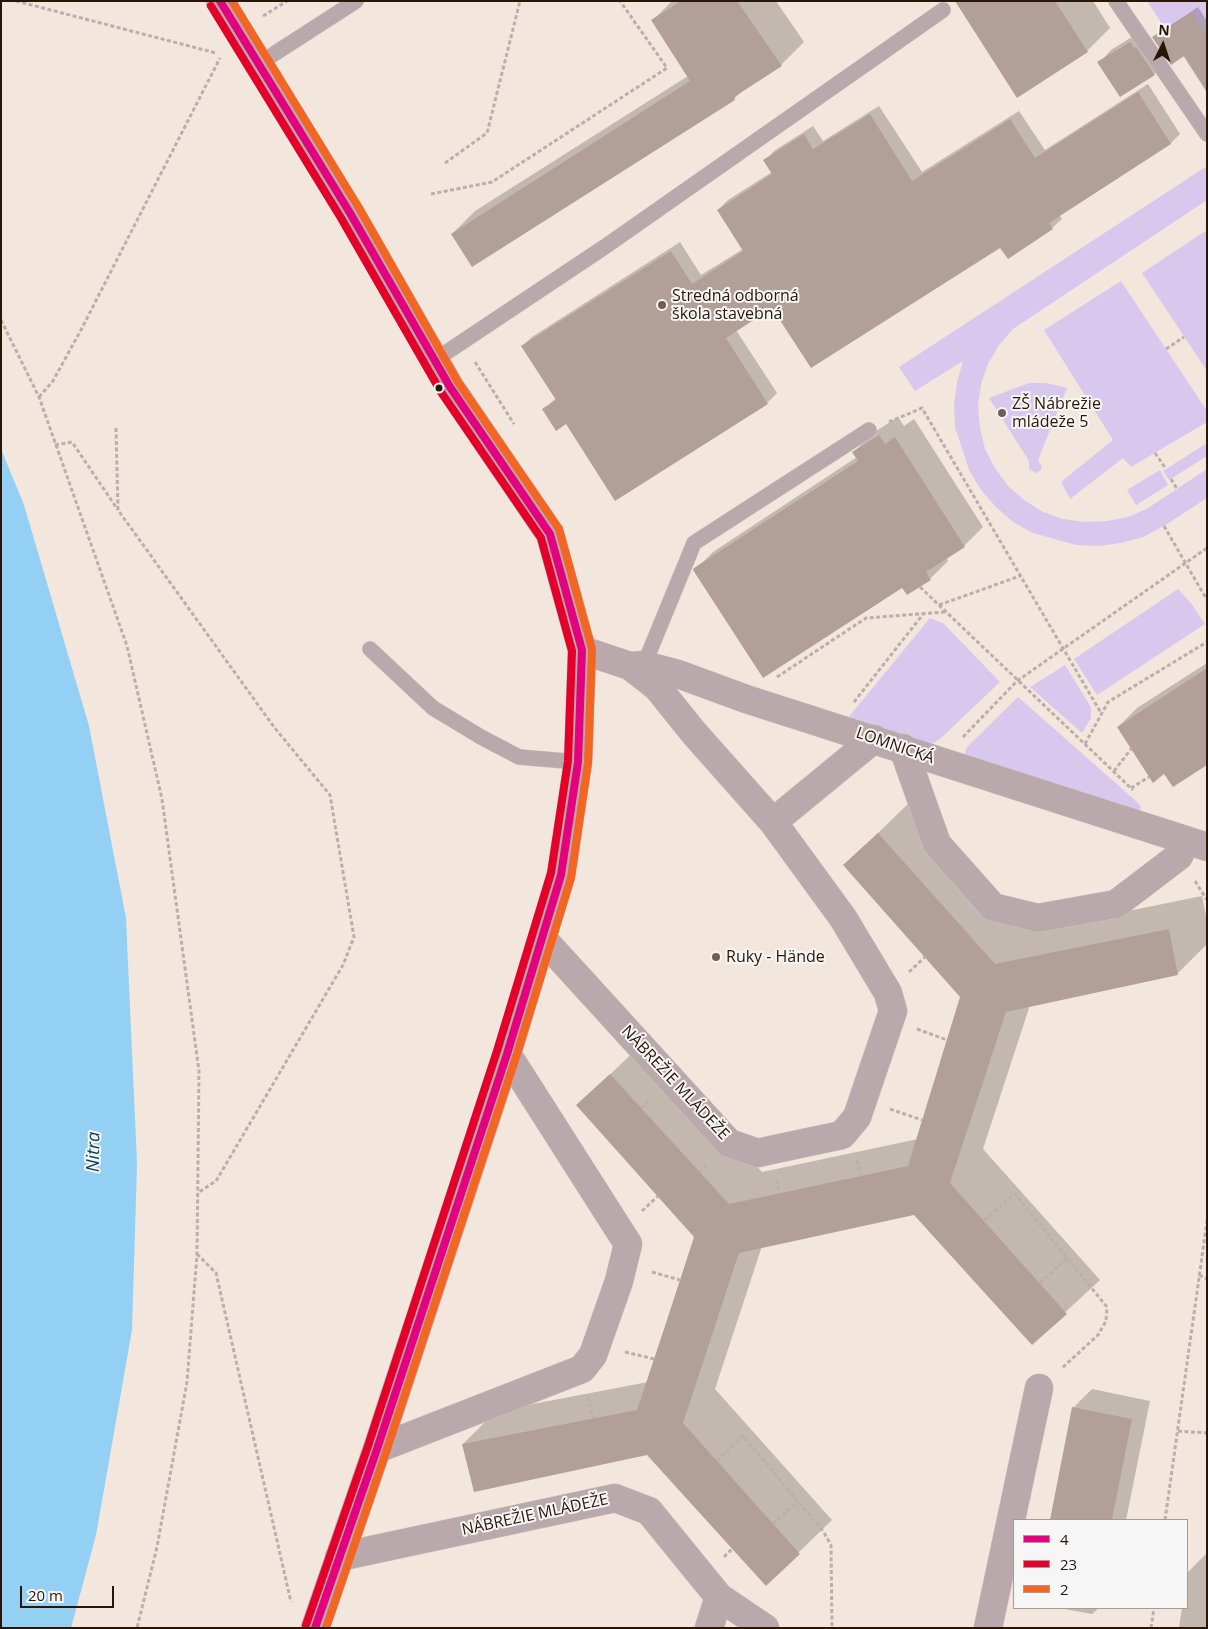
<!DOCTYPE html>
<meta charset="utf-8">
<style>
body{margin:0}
#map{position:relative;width:1208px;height:1629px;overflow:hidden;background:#f3e6dd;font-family:"Open Sans",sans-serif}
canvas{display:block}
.frame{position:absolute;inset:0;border:2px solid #2b1505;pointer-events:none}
.legend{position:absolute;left:1013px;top:1519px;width:175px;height:90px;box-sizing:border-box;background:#f6f6f6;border:1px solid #a59c96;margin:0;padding:6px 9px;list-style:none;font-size:15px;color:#2b1505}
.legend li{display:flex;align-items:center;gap:10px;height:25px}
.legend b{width:25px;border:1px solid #a59c96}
.north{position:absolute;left:1138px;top:20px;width:50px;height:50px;-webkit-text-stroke:4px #f6f6f6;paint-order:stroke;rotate:4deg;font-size:14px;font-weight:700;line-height:20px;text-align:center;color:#2b1505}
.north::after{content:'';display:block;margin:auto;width:18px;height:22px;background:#2b1505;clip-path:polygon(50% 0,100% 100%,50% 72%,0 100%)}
.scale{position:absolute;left:20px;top:1586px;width:94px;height:22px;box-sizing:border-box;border:2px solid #2b1505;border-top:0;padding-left:6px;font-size:15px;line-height:18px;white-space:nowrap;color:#2b1505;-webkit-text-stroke:4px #f6f6f6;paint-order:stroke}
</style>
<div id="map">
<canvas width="1208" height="1629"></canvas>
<div class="frame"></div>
<ul class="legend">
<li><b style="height:6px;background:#e5007d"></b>4</li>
<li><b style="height:6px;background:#e4002b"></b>23</li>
<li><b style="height:6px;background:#f26522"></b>2</li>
</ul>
<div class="north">N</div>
<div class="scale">20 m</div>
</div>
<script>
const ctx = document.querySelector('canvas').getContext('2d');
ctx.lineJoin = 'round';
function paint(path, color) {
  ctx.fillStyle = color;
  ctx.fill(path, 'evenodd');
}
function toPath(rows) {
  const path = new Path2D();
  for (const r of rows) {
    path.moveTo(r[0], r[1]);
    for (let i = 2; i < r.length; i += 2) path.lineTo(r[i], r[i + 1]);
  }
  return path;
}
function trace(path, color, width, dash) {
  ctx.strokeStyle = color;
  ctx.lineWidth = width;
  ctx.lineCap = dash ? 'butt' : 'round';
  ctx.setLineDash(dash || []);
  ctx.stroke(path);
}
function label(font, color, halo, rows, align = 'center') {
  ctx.font = font + ' "Open Sans",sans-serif';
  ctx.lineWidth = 4;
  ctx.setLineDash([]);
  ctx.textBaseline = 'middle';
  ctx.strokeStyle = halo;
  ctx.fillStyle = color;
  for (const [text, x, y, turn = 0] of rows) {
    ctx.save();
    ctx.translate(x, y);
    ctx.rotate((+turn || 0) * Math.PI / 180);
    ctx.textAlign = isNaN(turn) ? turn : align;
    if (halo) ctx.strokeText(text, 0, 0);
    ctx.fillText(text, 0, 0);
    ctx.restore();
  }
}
paint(toPath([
 [1147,1,1207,1,1207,93],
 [1207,166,1207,200,1013,329,999,345,988,364,981,384,978,406,980,428,985,449,995,468,1008,486,1024,500,1043,512,1063,519,1085,522,1107,521,1128,517,1148,508,1207,469,1207,498,1164,526,1143,537,1121,543,1099,546,1076,545,1033,533,1013,522,996,507,981,490,969,470,955,427,954,405,957,382,963,361,915,391,899,367],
 [1207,230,1207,371,1142,273],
 [1121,281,1207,411,1207,422,1131,467,1123,458,1070,499,1061,482,1113,440,1044,330],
 [1029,383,1046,383,1067,388,1038,460,1042,467,1041,470,1036,473,1029,469,1029,461,989,398],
 [1207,443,1207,456,1169,480,1163,471],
 [1160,470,1168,485,1136,505,1127,490],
 [1178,589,1191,603,1205,624,1097,695,1074,659],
 [930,618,943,623,1000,682,940,739,932,744,925,744,847,719],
 [1065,665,1091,707,1091,718,1082,733,1030,687],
 [1018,697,1135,800,1141,806,1139,815,968,759,965,753,967,747]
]), '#d9c8ed');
paint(toPath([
 [1,449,24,505,89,726,126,918,137,1164,132,1330,96,1535,71,1628,1,1628]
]), '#93d0f3');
paint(toPath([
 [672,1,776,1,804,42,781,65,745,88,734,99,452,234,475,211,688,76,653,20],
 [957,1,1093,1,1110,28,1087,51],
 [1198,7,1207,21,1207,90,1184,55,1153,37],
 [1143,30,1147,36,1149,35,1167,61,1154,74,1120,95,1099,63,1111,50],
 [1148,84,1180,134,1170,144,1059,215,1062,219,1052,228,1001,246,773,306,736,330,777,393,767,403,616,499,567,422,544,409,556,398,522,346,532,337,680,242,701,275,743,249,718,210,728,200,772,172,765,161,774,151,813,126,823,141,879,106,922,172,1019,111,1045,150],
 [898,417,904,426,914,419,983,527,964,546,946,557,948,561,930,579,902,586,695,570,713,552,857,457,854,452,873,433],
 [1207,663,1207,763,1165,772,1118,727,1137,708],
 [911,801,1029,931,1202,896,1207,921,1207,944,1177,974,1030,1005,983,1149,1100,1280,1032,1343,915,1214,762,1246,715,1389,832,1520,766,1584,647,1454,463,1444,496,1411,648,1382,696,1237,578,1105,644,1042,762,1172,918,1139,962,997,845,865],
 [1092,1389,1150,1401,1126,1520,1051,1520,1073,1408],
 [1207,1553,1207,1628,1179,1628,1182,1608,1187,1608,1187,1573],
 [1059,1608,1099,1608,1092,1614]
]), '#0003');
paint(toPath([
 [681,1,737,1,782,66,734,97,735,100,472,267,451,234,690,81,651,20],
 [955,1,1055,1,1088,52,1017,98],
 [1192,12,1207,36,1207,92,1184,56,1171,65,1152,37],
 [1130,42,1134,48,1136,47,1155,75,1120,97,1097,62],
 [1138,92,1171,144,1049,223,1053,229,1008,259,1000,248,811,368,772,308,726,338,768,404,615,501,566,424,556,431,542,409,556,400,521,346,671,251,692,284,743,251,717,210,772,174,763,160,804,134,813,149,870,114,912,181,1010,119,1035,158],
 [879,435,885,444,895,437,965,547,926,572,931,580,907,595,902,588,763,678,693,570,694,568,858,461,852,452],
 [1207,668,1207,765,1173,787,1164,774,1153,783,1117,727],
 [878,833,995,964,1169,929,1178,975,1006,1012,950,1183,1067,1314,1032,1345,914,1215,739,1253,683,1423,800,1554,766,1586,647,1455,474,1492,462,1444,637,1410,666,1323,694,1237,576,1105,610,1074,729,1204,908,1166,960,997,843,865],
 [1072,1407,1132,1419,1112,1520,1050,1520]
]), '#b2a098');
const service = toPath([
 [1116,1,1207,134],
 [260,63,356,1],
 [435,360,606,246,943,10],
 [370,649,433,708,481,737,519,757,578,762],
 [644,665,694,543,869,430]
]);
const minor = toPath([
 [220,1,350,213,450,387,550,534,582,650,578,762,561,875,507,1054,377,1449,315,1628],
 [582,650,630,666,644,665,678,674,746,699,1207,847],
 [903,748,937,844,993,907,1038,918,1116,904,1179,856,1186,840],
 [773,822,874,739],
 [542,938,729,1143,758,1153,771,1150,842,1135,857,1117,893,1011,888,993,843,918,773,822,694,733,657,687,630,666],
 [377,1449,582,1369,593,1355,619,1281,628,1244,507,1054],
 [339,1557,615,1498,649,1511,719,1597,709,1628],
 [719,1597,765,1628],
 [988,1628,1039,1388]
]);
trace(service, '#cdc1b8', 16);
trace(minor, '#cdc1b8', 29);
trace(toPath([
 [16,1,216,53],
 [263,16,287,1],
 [445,163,487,133,520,1],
 [431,194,492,182,667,68,620,1],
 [1,320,39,397,127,646,162,799,199,1071,197,1254,187,1382,157,1547,137,1628],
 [1166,349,1184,337],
 [475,362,514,424],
 [39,397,53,381,82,328,220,58],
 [889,422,922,408,1101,713],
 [116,428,118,510,274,727,330,795,354,937,343,965,216,1181,199,1192],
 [55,445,72,442,118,510],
 [1155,453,1166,469],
 [1171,479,1177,489],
 [1164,526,1207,600],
 [920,587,1133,790],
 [939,605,1020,576],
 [777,677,866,618,945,612],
 [854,702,924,613],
 [963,737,1017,681,1207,548],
 [1085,744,1108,702,1207,642],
 [1114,771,1131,749],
 [1131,788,1149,777],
 [1195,881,1207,900],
 [909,972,925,957],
 [917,1029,947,1040],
 [641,1108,650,1100],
 [890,1109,922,1120],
 [857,1160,861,1176],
 [699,1172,707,1164],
 [777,1180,779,1194],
 [642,1211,658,1196],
 [984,1220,1015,1194,1107,1307,1106,1321,1098,1335,1061,1369],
 [197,1254,216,1273,291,1602],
 [652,1272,680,1280],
 [1199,1275,1207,1279],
 [1040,1283,1067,1258],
 [625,1352,654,1359],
 [588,1397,593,1418],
 [1178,1431,1207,1433],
 [717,1461,743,1436,823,1531,831,1545,832,1628],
 [1165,1520,1207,1221],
 [773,1524,798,1502],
 [724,1557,732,1549],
 [1151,1628,1154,1608]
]), '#bcaead', 3, [4, 2.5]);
trace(service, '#b9a9ad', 15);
trace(minor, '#b9a9ad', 28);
trace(toPath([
 [220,1,350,213,450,387,550,534,582,650,578,762,561,875,507,1054,377,1449,315,1628]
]), '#e5007d', 8);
trace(toPath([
 [211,6,341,218,441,392,541,538,572,651,568,761,551,873,497,1051,368,1446,306,1625]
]), '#e4002b', 8);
trace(toPath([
 [232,1,359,208,458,382,559,529,592,649,588,763,571,878,516,1057,386,1452,326,1628]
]), '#f26522', 8);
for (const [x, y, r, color] of [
 [662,305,5,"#715e51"],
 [439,388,4.5,"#2b1505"],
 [1002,413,5,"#715e51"],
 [716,957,5,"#715e51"]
]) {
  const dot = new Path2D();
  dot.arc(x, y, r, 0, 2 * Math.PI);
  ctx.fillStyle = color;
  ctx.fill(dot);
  trace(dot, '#f6f6f6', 2);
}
label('16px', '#2b1505', '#f6f6f6', [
 ["Stredná odborná",672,296],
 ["škola stavebná",672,314],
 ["ZŠ Nábrežie",1012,404],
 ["mládeže 5",1012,422],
 ["Ruky - Hände",726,957]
], 'left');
label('16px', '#2b1505', '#f6f6f6', [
 ["LOMNICKÁ",895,746,19],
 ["NÁBREŽIE MLÁDEŽE",675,1083,47],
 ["NÁBREŽIE MLÁDEŽE",535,1515,-12]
]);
label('italic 18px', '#0c415c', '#f6f6f6', [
 ["Nitra",94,1152,-89]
]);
</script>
